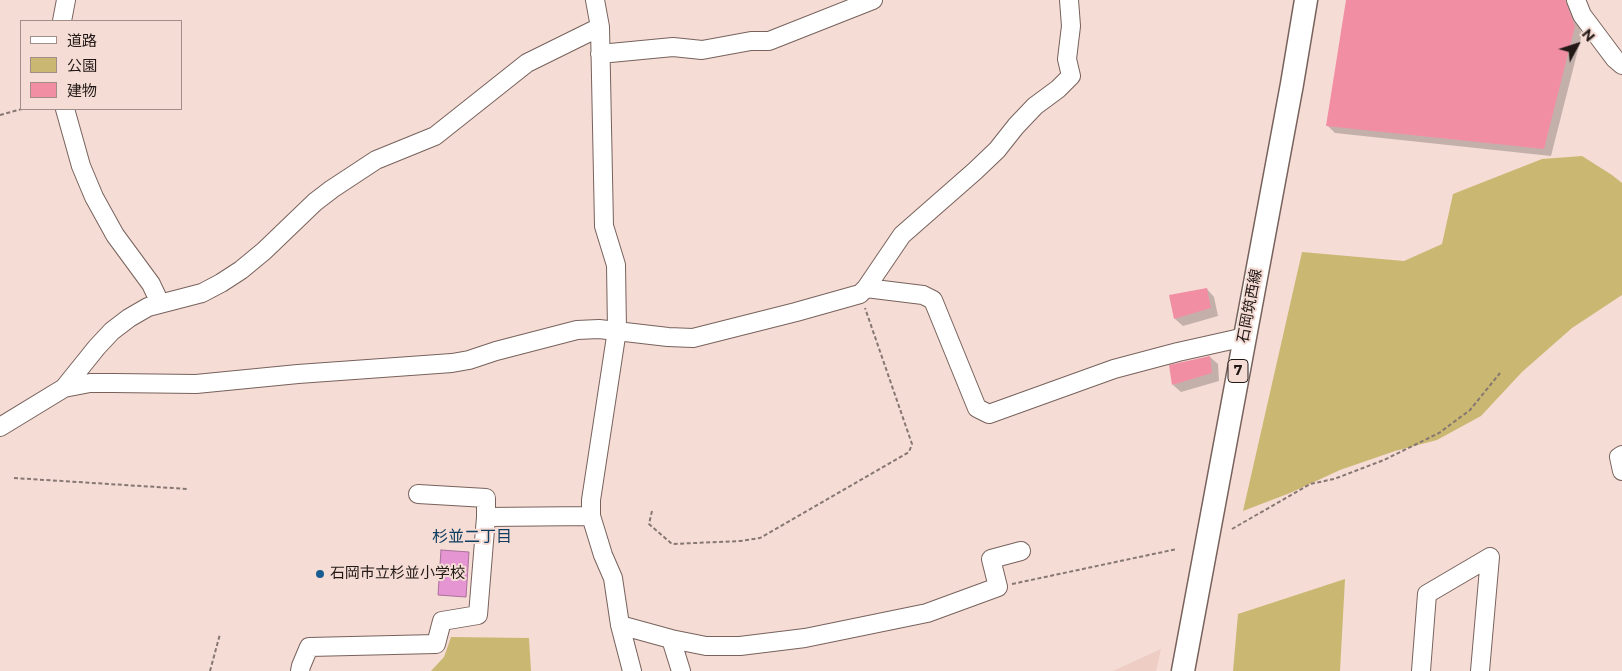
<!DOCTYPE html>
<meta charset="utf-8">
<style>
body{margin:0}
#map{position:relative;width:1622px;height:671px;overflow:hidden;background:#f5dcd5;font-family:Montserrat,"Noto Sans JP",sans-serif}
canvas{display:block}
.legend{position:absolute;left:20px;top:20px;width:162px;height:90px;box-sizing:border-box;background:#f5dcd5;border:1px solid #a18e89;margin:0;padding:6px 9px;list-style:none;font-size:15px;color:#221917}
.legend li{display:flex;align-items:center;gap:10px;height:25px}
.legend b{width:25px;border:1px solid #a18e89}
.north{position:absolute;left:1552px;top:20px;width:50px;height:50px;-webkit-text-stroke:4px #f5dcd5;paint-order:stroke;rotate:50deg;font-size:14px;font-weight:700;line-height:20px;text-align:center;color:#221917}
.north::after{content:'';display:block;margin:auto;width:18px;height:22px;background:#221917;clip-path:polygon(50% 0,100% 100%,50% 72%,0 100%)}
</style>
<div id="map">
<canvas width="1622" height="671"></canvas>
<ul class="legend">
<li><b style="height:6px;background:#fff"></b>道路</li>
<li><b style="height:14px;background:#cab872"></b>公園</li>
<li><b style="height:14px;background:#f28ea4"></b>建物</li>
</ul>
<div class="north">N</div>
</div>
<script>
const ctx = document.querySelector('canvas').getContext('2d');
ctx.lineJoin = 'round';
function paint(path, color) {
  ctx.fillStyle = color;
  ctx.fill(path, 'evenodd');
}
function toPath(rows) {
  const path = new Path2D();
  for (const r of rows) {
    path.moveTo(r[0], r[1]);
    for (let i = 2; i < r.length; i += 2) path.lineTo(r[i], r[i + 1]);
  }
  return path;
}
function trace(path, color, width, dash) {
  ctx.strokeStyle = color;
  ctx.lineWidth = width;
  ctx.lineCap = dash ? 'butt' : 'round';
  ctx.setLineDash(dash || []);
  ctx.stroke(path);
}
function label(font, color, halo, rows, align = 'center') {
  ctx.font = font + ' Montserrat,"Noto Sans JP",sans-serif';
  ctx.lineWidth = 4;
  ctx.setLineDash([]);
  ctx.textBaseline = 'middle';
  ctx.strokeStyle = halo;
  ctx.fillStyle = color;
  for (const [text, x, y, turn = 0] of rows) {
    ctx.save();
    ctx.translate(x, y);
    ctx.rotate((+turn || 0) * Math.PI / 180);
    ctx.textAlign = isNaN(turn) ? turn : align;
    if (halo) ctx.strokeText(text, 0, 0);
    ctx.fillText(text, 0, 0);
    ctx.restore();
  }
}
paint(toPath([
 [1161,649,1156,671,1113,671]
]), '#edcdc4');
paint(toPath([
 [1582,156,1612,175,1622,183,1622,295,1572,328,1522,372,1481,416,1437,440,1395,451,1340,470,1290,493,1243,511,1302,252,1404,261,1442,244,1453,194,1542,159],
 [1345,579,1340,671,1233,671,1238,614],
 [451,637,529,638,531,671,431,671,444,657]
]), '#cab872');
const water = toPath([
 [441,550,469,552,466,597,438,595,441,550]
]);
paint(water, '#e595d2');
trace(water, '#aa709a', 1);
paint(toPath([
 [1348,0,1569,0,1582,34,1551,156,1335,133,1328,126],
 [1207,289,1214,297,1218,316,1183,326,1175,319],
 [1210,357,1218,364,1219,381,1181,392,1173,385]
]), '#0003');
paint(toPath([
 [1346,0,1565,0,1575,26,1544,149,1326,126],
 [1207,288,1211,308,1174,319,1169,295],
 [1210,356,1212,373,1172,385,1169,365]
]), '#f28ea4');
const minor = toPath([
 [595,0,600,27,604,226,616,265,617,330,591,500,591,516,603,555,613,578,620,625,632,671],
 [1576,0,1582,15,1615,59,1622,65],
 [62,21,66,0],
 [600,54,673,47,702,50,751,41,769,41,873,0],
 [65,109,81,166,94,197,115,235,151,284,160,303],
 [866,288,923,295,933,300,977,408,989,414,1114,369,1178,352,1245,337],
 [64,388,90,383,113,383,196,384,298,374,452,363,469,360,496,351,577,330,599,329,668,337,693,338,796,312,860,294,866,288,902,235,975,171,997,150,1016,126,1035,106,1058,89,1071,76,1067,59,1071,26,1069,0],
 [0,427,64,388,97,347,112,331,129,318,148,307,202,293,221,283,241,270,264,251,315,202,332,189,376,160,435,136,527,63,600,27],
 [1622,455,1619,457,1622,471],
 [486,517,591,516],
 [620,625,671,639,706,646,740,646,805,638,927,613,998,587,991,559,1021,551],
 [671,639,681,671],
 [300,671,301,666,309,647,436,644,442,621,478,615,486,517,486,498,418,494],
 [1421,671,1427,594,1490,557,1480,671]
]);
const major = toPath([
 [1183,671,1292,84,1306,0]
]);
trace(minor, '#77625c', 20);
trace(major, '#77625c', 25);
trace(toPath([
 [0,115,22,109],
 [14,478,188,489],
 [652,511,649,524,672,544,741,541,760,538,909,452,912,444,865,308],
 [1232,529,1310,484,1334,479,1384,460,1439,433,1470,410,1500,373],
 [1012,584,1177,549],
 [210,671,220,634]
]), '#877772', 2, [4, 2.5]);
trace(minor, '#fff', 18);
trace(major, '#fff', 22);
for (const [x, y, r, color] of [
 [320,574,5,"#175d92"]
]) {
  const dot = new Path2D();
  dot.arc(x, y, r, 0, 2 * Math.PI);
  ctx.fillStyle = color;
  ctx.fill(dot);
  trace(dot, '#f5dcd5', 2);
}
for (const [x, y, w] of [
 [1238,371,20]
]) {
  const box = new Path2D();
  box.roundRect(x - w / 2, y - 11.5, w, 23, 4);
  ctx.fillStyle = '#f5dcd5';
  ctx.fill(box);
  trace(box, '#221917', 1);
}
label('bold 14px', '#221917', null, [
 ["7",1238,371]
]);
label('15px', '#221917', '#f5dcd5', [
 ["石岡筑西線",1250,306,-79]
]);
label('15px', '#221917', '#f5dcd5', [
 ["石岡市立杉並小学校",330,574]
], 'left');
label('16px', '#0e3d61', '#f5dcd5', [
 ["杉並二丁目",472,537]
]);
</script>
